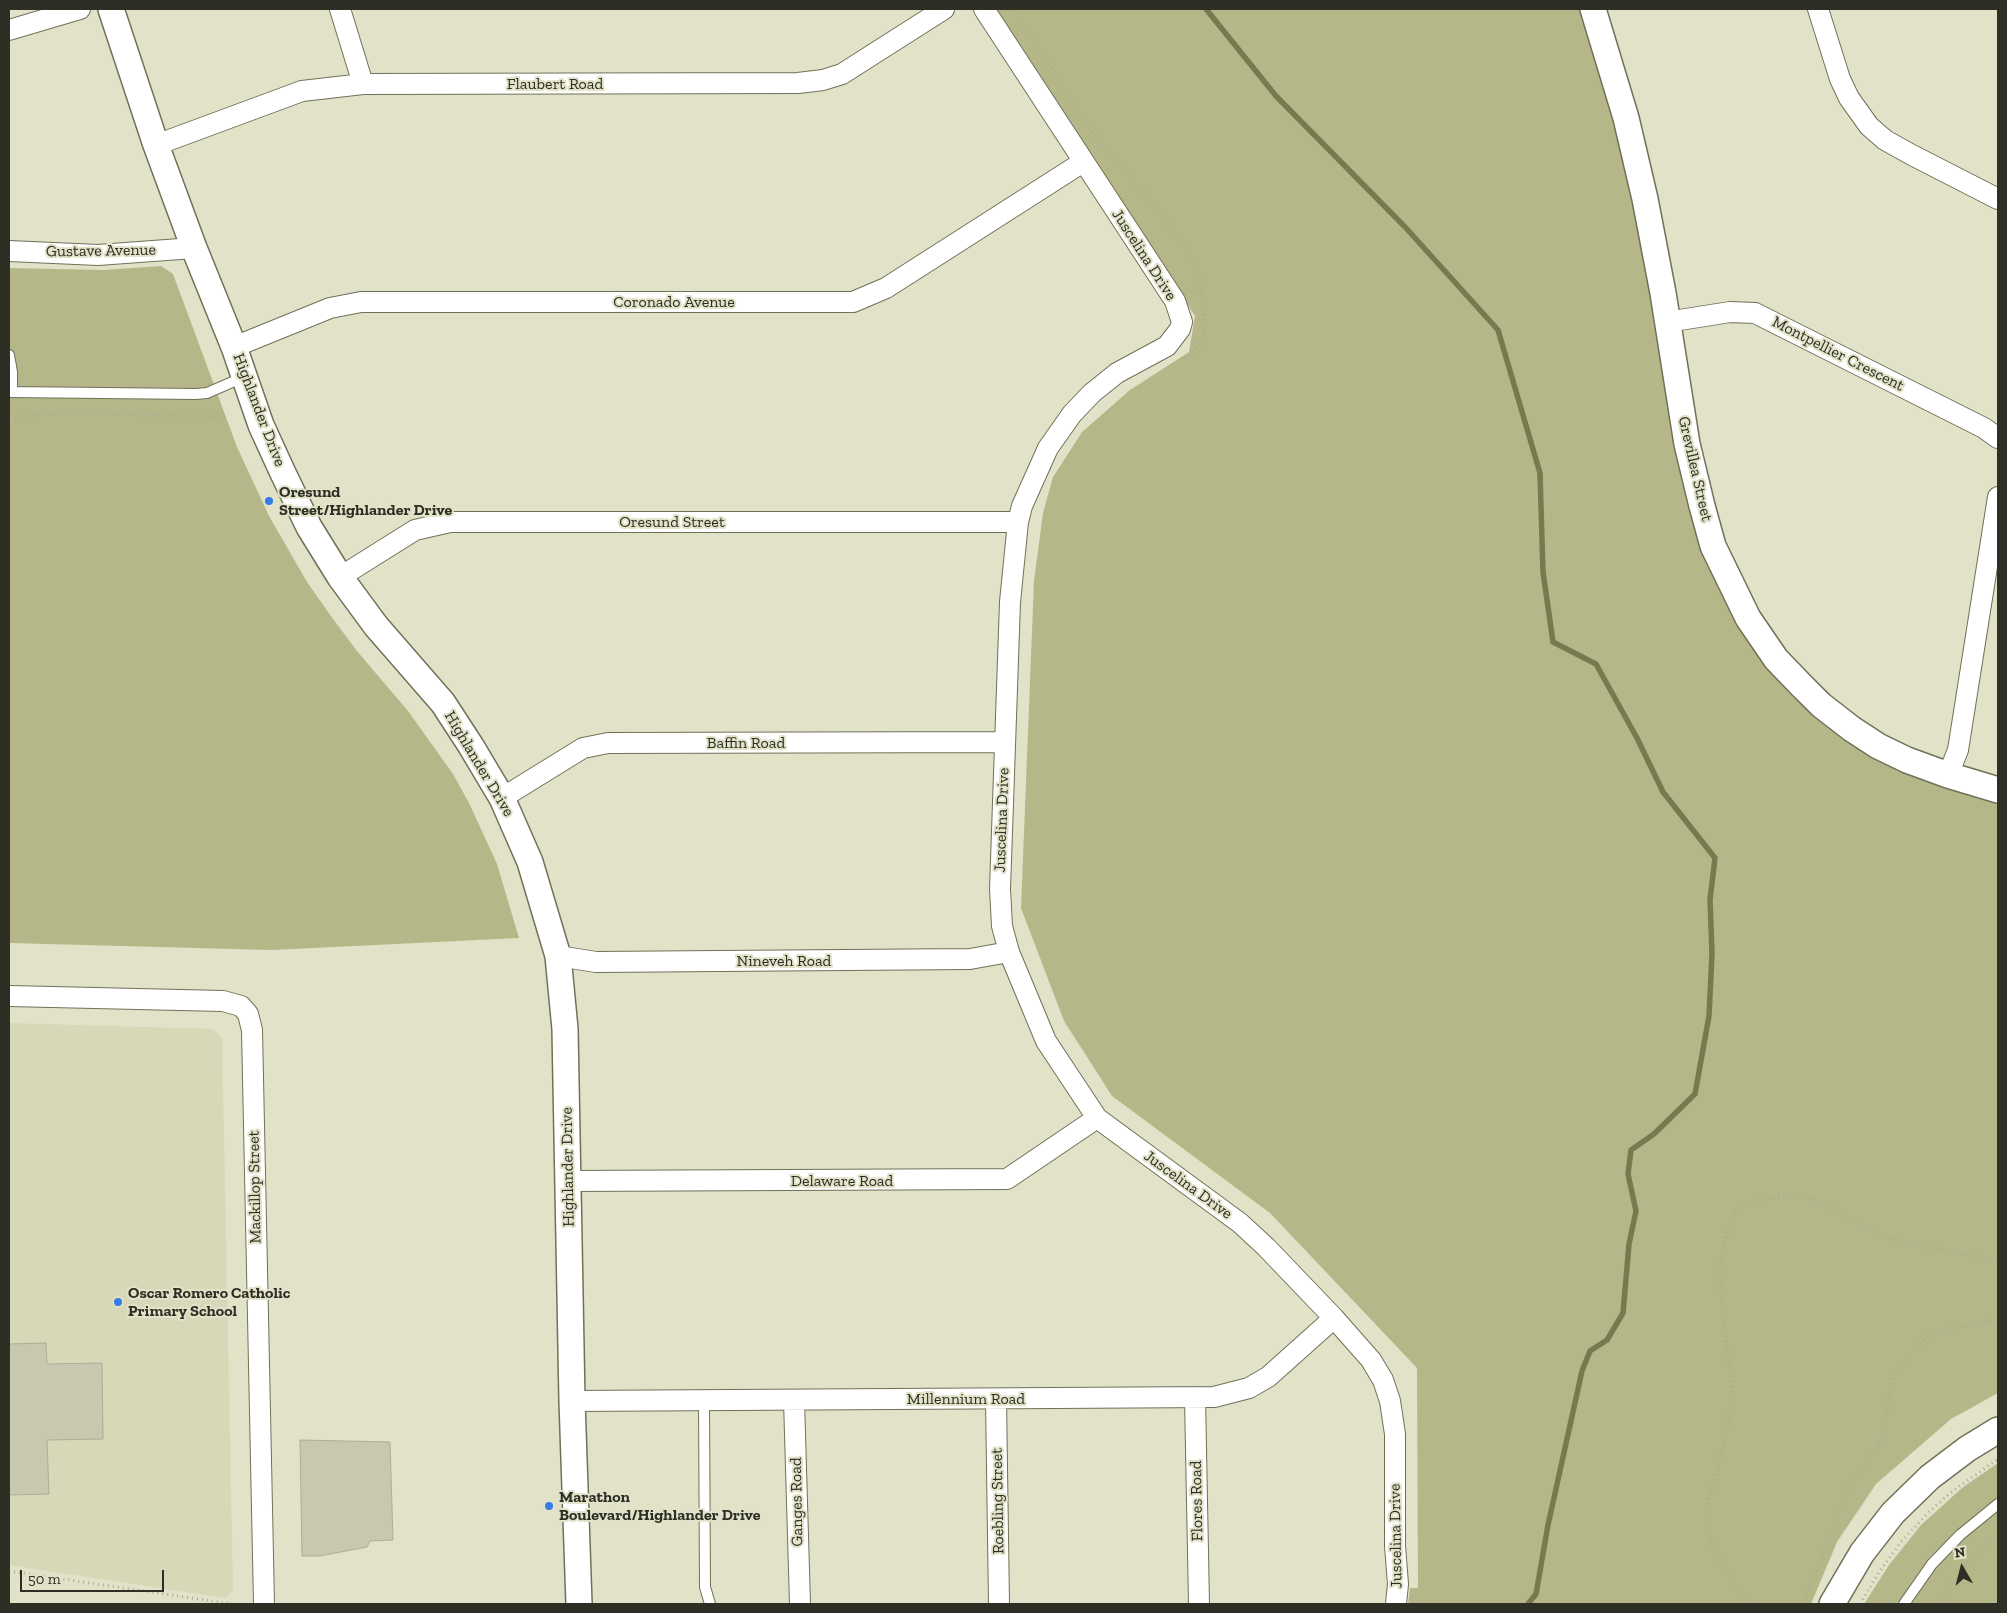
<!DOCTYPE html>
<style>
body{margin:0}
#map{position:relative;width:2007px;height:1613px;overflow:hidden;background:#e1e2c8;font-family:"Zilla Slab",serif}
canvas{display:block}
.frame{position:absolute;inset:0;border:10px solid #2d2e24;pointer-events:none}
.north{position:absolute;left:1937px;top:1543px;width:50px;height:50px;-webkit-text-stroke:4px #e1e2c8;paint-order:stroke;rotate:352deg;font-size:14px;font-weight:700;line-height:20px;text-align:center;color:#2d2e24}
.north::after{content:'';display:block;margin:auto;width:18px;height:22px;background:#2d2e24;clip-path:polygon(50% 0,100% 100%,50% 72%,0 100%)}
.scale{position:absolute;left:20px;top:1570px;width:144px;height:22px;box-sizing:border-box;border:2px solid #2d2e24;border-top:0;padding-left:6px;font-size:15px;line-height:18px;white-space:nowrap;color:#2d2e24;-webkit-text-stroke:4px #e1e2c8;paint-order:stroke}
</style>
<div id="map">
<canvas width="2007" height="1613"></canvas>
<div class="frame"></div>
<div class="north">N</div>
<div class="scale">50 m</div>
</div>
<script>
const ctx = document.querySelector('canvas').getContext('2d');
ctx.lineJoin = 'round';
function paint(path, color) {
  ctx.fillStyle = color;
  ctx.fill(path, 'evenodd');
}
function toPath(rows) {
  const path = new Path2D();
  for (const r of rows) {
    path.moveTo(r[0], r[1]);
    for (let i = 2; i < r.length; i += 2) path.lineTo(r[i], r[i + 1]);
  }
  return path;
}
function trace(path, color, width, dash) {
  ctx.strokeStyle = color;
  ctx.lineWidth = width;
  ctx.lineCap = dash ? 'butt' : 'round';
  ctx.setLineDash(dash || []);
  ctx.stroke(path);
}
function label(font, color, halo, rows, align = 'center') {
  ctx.font = font + ' "Zilla Slab",serif';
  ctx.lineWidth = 4;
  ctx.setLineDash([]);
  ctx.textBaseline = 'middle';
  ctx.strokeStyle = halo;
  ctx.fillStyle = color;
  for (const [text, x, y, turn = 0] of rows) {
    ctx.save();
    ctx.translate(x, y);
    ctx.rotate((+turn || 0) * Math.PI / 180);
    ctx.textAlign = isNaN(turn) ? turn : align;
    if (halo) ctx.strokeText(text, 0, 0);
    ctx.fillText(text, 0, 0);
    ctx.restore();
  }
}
paint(toPath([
 [9,1023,213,1029,222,1038,233,1591,225,1598,9,1565]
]), '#d7d8b7');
paint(toPath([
 [996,9,1590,9,1633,155,1684,459,1796,690,1998,798,1998,1393,1951,1419,1876,1484,1837,1542,1811,1604,1408,1604,1410,1588,1418,1588,1417,1368,1270,1213,1112,1096,1064,1021,1021,908,1034,581,1043,513,1053,477,1082,432,1130,390,1189,352,1195,316,1043,87],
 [161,266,173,274,237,447,269,516,307,582,333,619,357,651,408,711,453,774,469,803,497,864,519,938,272,950,9,943,9,268,103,270],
 [1998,1463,1998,1604,1864,1604,1889,1565,1921,1525,1962,1488]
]), '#b6b788');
trace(toPath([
 [1206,9,1276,96,1406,228,1498,330,1540,473,1543,572,1553,642,1596,664,1637,738,1663,792,1715,858,1710,900,1712,953,1709,1016,1695,1094,1654,1134,1631,1150,1628,1174,1636,1211,1629,1244,1623,1313,1607,1340,1590,1351,1582,1371,1548,1525,1536,1594,1528,1604]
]), '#79794f', 5.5);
const building = toPath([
 [46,1343,47,1364,102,1363,103,1439,47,1440,49,1494,9,1495,9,1344,46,1343],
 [300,1440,390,1442,393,1540,370,1541,367,1547,320,1556,302,1556,300,1440]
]);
paint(building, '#c7c8af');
trace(building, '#adae95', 1);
const service = toPath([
 [9,355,12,372,12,392],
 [9,392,196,394,207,393,244,377],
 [704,1400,705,1587,710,1604],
 [1904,1604,1932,1564,1960,1535,1998,1504]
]);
const minor = toPath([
 [340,9,363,84],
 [984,9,1175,301,1182,322,1180,329,1167,346,1117,373,1092,393,1072,414,1048,448,1022,506,1018,522,1010,602,1000,889,1002,926,1009,952,1046,1041,1097,1118,1240,1223,1266,1247,1334,1318,1371,1360,1383,1380,1390,1401,1395,1434,1395,1546,1398,1584,1396,1604],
 [1818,9,1840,79,1849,98,1869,126,1885,140,1912,155,1998,199],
 [9,30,80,9],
 [156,145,302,91,363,84,798,83,823,80,842,74,944,9],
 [9,251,98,255,194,248],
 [1667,322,1730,312,1755,313,1984,428,1998,438],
 [234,347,330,308,361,302,853,302,886,288,1083,162],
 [340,577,415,530,450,522,1018,522],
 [1948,775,1958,750,1998,497],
 [502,798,583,748,608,743,1004,742],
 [558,956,596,962,970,959,1009,952],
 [9,996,223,1001,241,1006,248,1014,252,1030,264,1604],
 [568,1181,1007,1179,1097,1118],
 [1195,1397,1199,1604],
 [996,1399,999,1604],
 [794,1400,800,1604],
 [572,1401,1214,1397,1249,1388,1268,1377,1334,1318]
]);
const tertiary = toPath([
 [111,9,156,145,194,248,234,347,261,425,282,471,309,527,340,577,376,626,443,703,471,746,502,798,530,862,558,956,565,1029,572,1401,579,1604],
 [1593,9,1626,118,1645,199,1663,293,1687,444,1702,506,1713,546,1748,618,1776,659,1801,685,1821,705,1852,729,1878,746,1907,760,1948,775,1998,790],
 [1832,1604,1862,1553,1893,1513,1930,1477,1967,1449,1998,1430]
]);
trace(service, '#707159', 12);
trace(minor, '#707159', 22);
trace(tertiary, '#707159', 28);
trace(toPath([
 [1014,9,1094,135,1154,205,1197,265,1204,320,1203,334,1199,345,1190,354,1183,359],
 [9,419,36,415,78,413,227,417],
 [9,1571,232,1604],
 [1754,1604,1745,1597,1726,1570,1713,1548,1706,1520,1708,1503,1727,1434,1730,1410,1732,1389,1723,1317,1720,1275,1722,1250,1728,1228,1736,1210,1753,1200,1768,1198,1793,1197,1811,1199,1829,1206,1884,1237,1905,1243,1998,1260],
 [1803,1604,1830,1539,1846,1491,1877,1448,1884,1431,1891,1383,1901,1366,1918,1344,1929,1335,1940,1330,1998,1320],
 [1860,1604,1879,1572,1902,1541,1927,1514,1950,1493,1998,1459],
 [1939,1604,1964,1567,1998,1536]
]), '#aaab96', 3, [1, 4]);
trace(service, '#fff', 10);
trace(minor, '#fff', 20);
trace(tertiary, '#fff', 25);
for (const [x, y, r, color] of [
 [269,501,5,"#357ce9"],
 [118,1302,5,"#357ce9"],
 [549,1506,5,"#357ce9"]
]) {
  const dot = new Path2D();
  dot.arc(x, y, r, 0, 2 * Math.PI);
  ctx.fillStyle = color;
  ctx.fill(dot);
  trace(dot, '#e1e2c8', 2);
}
label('16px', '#2d2e24', '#e1e2c8', [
 ["Flaubert Road",555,84],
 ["Gustave Avenue",101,251,-1],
 ["Juscelina Drive",1144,255,57],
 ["Coronado Avenue",674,302],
 ["Montpellier Crescent",1838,354,27],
 ["Highlander Drive",259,410,69],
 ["Grevillea Street",1695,469,77],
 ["Oresund Street",672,522],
 ["Baffin Road",746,743],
 ["Highlander Drive",479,764,59],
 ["Juscelina Drive",1002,820,-88],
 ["Nineveh Road",784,961],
 ["Highlander Drive",568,1167,-91],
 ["Delaware Road",842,1181],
 ["Juscelina Drive",1188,1185,36],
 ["Mackillop Street",255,1187,-91],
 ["Millennium Road",966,1399],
 ["Roebling Street",998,1501,-91],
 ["Flores Road",1197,1501,-91],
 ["Ganges Road",797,1502,-91],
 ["Juscelina Drive",1396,1536,-91]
]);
label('bold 16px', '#2d2e24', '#e1e2c8', [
 ["Oresund",279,492],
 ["Street/Highlander Drive",279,510],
 ["Oscar Romero Catholic",128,1293],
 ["Primary School",128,1311],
 ["Marathon",559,1497],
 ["Boulevard/Highlander Drive",559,1515]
], 'left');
</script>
